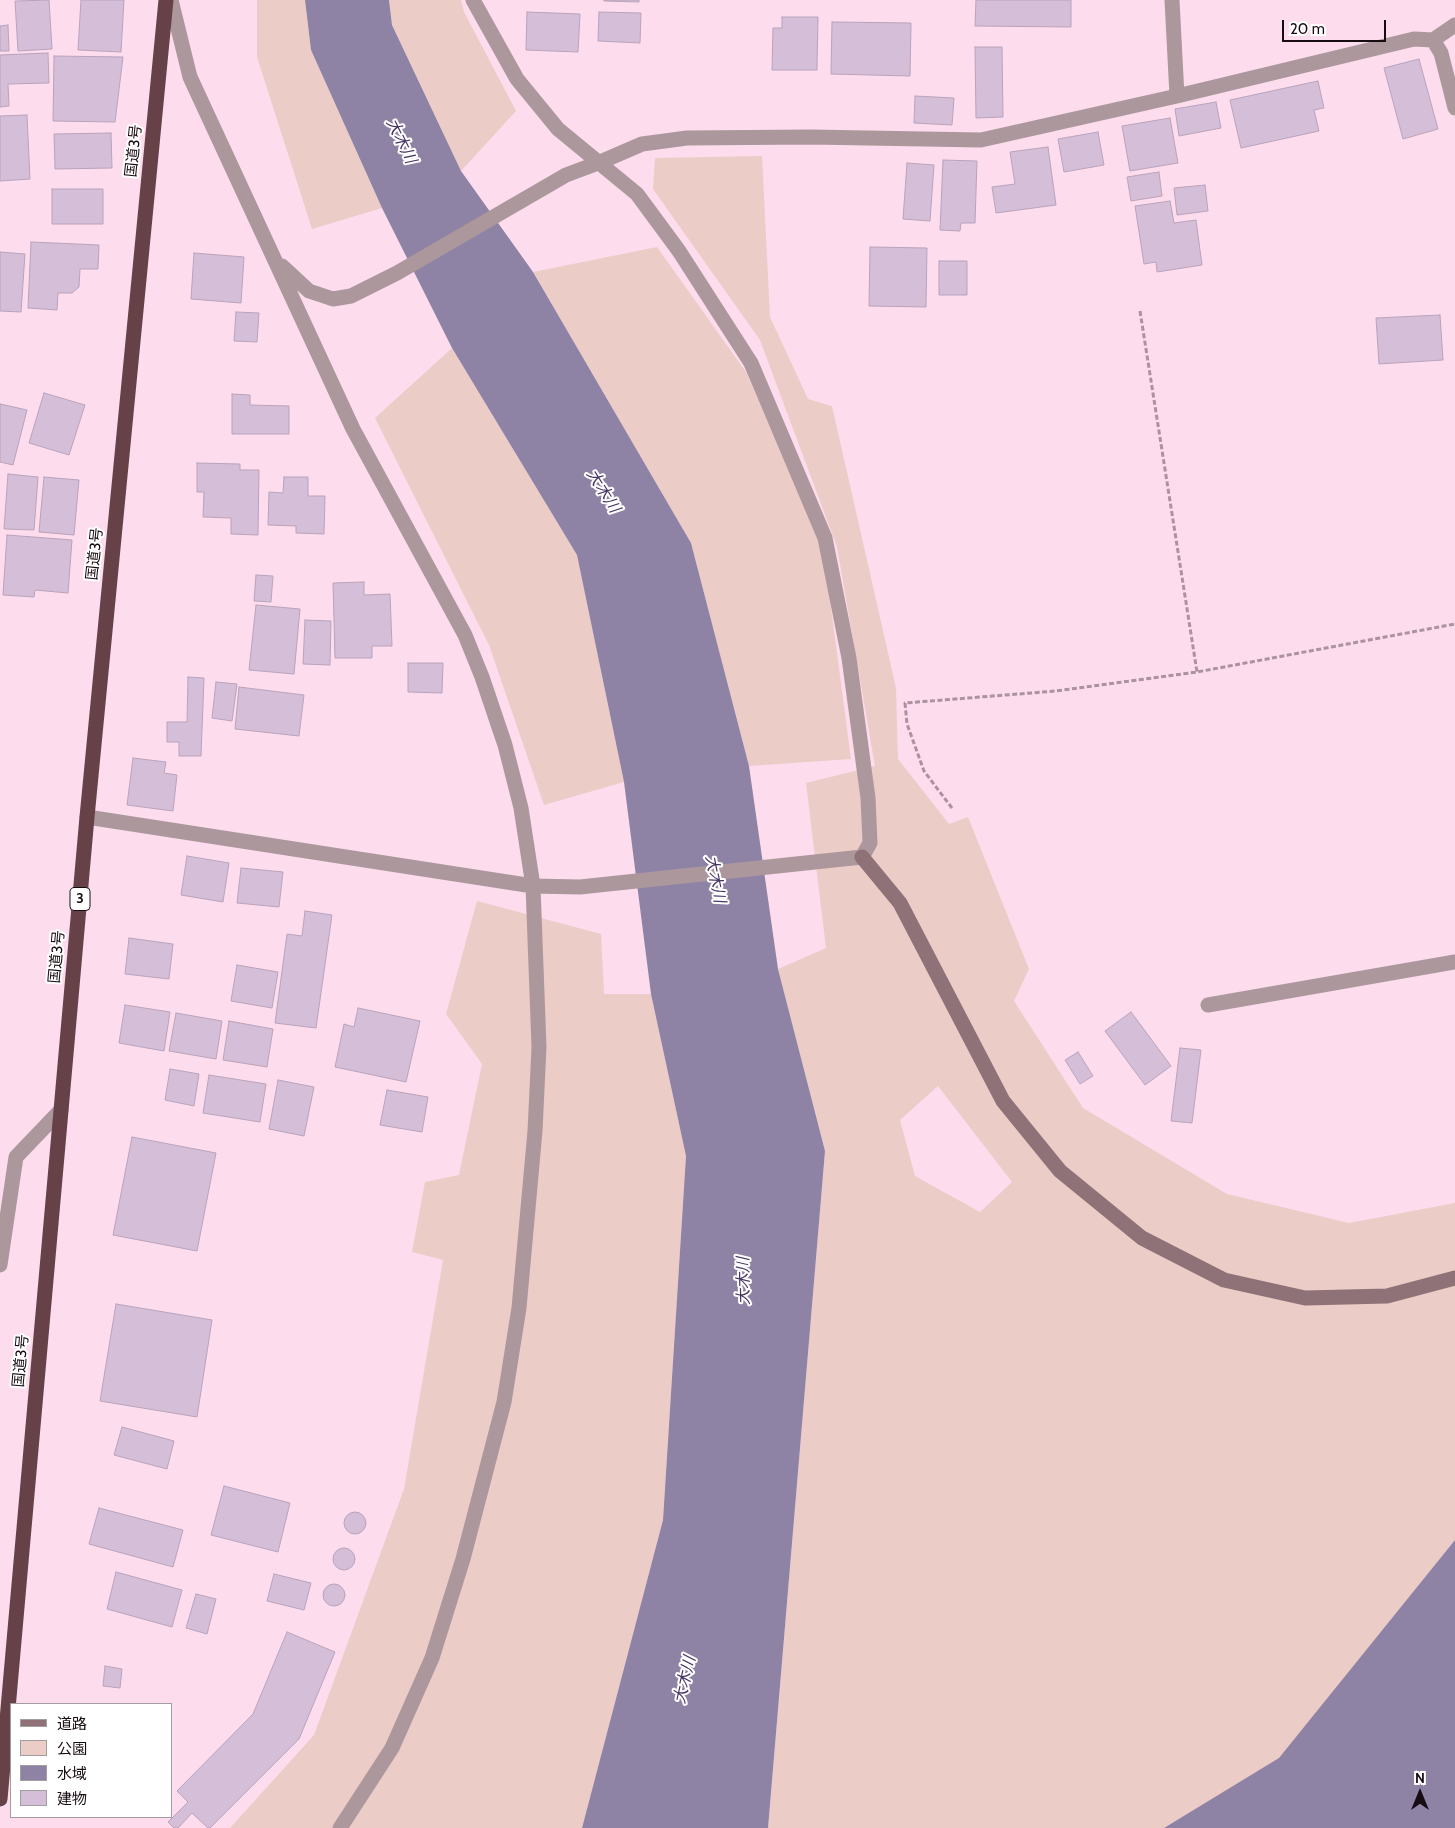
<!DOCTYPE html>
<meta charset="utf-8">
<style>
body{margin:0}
#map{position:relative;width:1455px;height:1828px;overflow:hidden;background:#fddcee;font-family:Cabin,"Noto Sans JP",sans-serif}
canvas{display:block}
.legend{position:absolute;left:10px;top:1703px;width:162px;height:115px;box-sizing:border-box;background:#fff;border:1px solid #a29ea0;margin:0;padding:6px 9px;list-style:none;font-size:15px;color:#170c12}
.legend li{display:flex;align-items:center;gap:10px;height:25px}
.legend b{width:25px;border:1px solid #a29ea0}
.north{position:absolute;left:1395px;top:1768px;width:50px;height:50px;-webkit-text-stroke:4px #fff;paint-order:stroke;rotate:0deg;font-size:14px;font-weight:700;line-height:20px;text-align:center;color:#170c12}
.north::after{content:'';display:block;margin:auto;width:18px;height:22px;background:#170c12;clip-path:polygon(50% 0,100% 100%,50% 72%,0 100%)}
.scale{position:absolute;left:1282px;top:20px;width:104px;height:22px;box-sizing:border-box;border:2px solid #170c12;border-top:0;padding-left:6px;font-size:15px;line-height:18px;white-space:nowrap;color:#170c12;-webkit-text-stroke:4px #fff;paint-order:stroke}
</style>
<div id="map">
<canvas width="1455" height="1828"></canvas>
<ul class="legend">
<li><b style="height:6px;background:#8e7277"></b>道路</li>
<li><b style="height:14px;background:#ecccc7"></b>公園</li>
<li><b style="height:14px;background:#8e82a5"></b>水域</li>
<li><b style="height:14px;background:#d5bed7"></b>建物</li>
</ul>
<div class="north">N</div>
<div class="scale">20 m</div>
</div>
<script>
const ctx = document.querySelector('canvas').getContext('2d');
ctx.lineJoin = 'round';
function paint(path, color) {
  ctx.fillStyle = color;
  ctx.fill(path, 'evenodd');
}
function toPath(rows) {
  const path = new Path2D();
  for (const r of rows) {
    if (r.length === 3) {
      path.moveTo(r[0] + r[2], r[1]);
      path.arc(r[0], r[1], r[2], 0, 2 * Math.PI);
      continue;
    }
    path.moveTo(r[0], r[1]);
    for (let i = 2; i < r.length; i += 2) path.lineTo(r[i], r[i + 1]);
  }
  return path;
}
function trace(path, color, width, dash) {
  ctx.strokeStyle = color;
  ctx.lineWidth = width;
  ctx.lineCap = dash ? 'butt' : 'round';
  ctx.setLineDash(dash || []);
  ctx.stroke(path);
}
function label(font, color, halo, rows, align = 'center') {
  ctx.font = font + ' Cabin,"Noto Sans JP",sans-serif';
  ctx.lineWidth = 4;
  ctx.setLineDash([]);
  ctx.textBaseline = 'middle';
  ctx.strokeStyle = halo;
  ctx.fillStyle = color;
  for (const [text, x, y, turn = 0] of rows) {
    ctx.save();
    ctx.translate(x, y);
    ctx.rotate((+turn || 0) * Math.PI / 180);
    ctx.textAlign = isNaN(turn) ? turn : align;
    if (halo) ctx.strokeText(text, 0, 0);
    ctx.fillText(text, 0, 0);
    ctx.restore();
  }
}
paint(toPath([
 [257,0,305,0,311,50,382,208,312,229,257,57],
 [389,0,461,0,464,12,516,111,461,171,392,25],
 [762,156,770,317,808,399,832,406,896,688,898,759,949,824,968,817,1029,969,1014,1001,1083,1108,1227,1194,1349,1223,1455,1203,1455,1540,1279,1759,1164,1828,768,1828,825,1151,778,969,826,948,806,783,875,766,837,547,760,340,653,189,655,158],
 [938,1086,1012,1182,980,1212,915,1176,900,1120],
 [657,247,746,372,823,547,851,759,749,766,691,543,533,272],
 [452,348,577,555,624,782,544,805,489,645,375,418],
 [477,901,601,934,604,994,651,994,686,1156,663,1520,582,1828,230,1828,314,1735,404,1489,443,1260,412,1252,425,1182,459,1175,482,1064,446,1014]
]), '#ecccc7');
paint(toPath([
 [305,0,389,0,392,25,461,171,533,272,691,543,749,766,778,969,825,1151,768,1828,582,1828,663,1520,686,1156,651,994,624,782,577,555,452,348,382,208,311,50],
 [1455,1540,1455,1828,1164,1828,1279,1758]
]), '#8e82a5');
const building = toPath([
 [49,0,52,49,18,51,15,1,49,0],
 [81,0,124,0,121,52,78,50,81,0],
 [604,0,639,0,639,2,604,1,604,0],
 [976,0,1071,0,1071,27,975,26,976,0],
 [527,12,580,14,578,52,526,50,527,12],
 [599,12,641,13,640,43,598,41,599,12],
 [782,17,818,17,817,70,772,70,773,28,782,28,782,17],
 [832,22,911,23,910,76,831,74,832,22],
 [8,25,9,51,0,51,0,26,8,25],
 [975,47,1002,47,1003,117,976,118,975,47],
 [48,53,49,83,8,84,9,106,0,107,0,55,48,53],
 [54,56,123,57,115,122,53,121,54,56],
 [1419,59,1438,129,1403,139,1384,68,1419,59],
 [1318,81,1324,108,1314,110,1319,131,1241,148,1230,100,1318,81],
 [915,96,954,98,952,125,914,123,915,96],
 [1216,102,1221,128,1179,136,1175,109,1216,102],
 [27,115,30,179,0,181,0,116,27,115],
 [1170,118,1178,163,1130,171,1122,126,1170,118],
 [1098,132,1104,165,1064,172,1058,139,1098,132],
 [111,133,112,168,55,169,54,134,111,133],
 [1048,147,1056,205,996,213,992,187,1015,184,1010,152,1048,147],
 [943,160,977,161,975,223,961,223,960,231,940,230,943,160],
 [907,163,934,165,930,221,903,219,907,163],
 [1159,172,1162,196,1131,201,1127,177,1159,172],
 [1205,185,1208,211,1177,215,1174,188,1205,185],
 [52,189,103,189,103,224,52,224,52,189],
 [1170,201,1174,223,1196,220,1202,265,1157,272,1156,262,1144,264,1135,206,1170,201],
 [31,242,99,245,98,269,80,269,79,287,72,293,58,293,57,310,28,308,31,242],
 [870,247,927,248,926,307,869,306,870,247],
 [0,252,25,254,21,312,0,311,0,252],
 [194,253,244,257,241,303,191,299,194,253],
 [939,261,967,261,967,295,939,295,939,261],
 [236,312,259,313,257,342,234,341,236,312],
 [1440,315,1443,360,1379,364,1376,318,1440,315],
 [44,393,85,405,69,455,29,443,44,393],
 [232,394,250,395,250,405,289,406,289,434,232,434,232,394],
 [0,404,27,410,13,465,0,462,0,404],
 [197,463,240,464,240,470,259,470,258,535,231,534,231,518,203,517,204,492,197,492,197,463],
 [8,474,38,477,34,530,4,529,8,474],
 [44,477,79,480,74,535,39,532,44,477],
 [284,477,308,477,308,496,325,496,324,534,296,533,296,526,268,525,269,492,283,493,284,477],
 [7,535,72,540,68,593,35,590,34,597,3,595,7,535],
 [256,575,273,576,271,602,254,601,256,575],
 [364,582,364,595,390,594,392,646,372,646,372,658,335,658,333,583,364,582],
 [256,605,300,609,294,674,249,670,256,605],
 [305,620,331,621,330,665,303,664,305,620],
 [408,663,443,663,442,693,408,692,408,663],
 [188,677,204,678,201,756,179,756,179,742,167,742,167,722,187,722,188,677],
 [216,682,237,684,232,721,212,718,216,682],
 [239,687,304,695,299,736,235,729,239,687],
 [133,758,166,762,164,773,177,775,173,811,127,805,133,758],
 [187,856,229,863,223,902,181,895,187,856],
 [241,868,283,872,279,907,237,903,241,868],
 [305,911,332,915,316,1028,275,1023,287,934,302,936,305,911],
 [129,938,173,944,169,979,125,974,129,938],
 [237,965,278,972,272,1008,231,1001,237,965],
 [125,1005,170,1012,164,1051,119,1043,125,1005],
 [358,1008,420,1021,406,1082,335,1067,344,1024,354,1027,358,1008],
 [1131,1012,1171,1066,1145,1085,1105,1031,1131,1012],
 [176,1013,222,1021,216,1059,169,1051,176,1013],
 [229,1021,273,1029,267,1067,223,1060,229,1021],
 [1180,1048,1201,1050,1192,1123,1171,1121,1180,1048],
 [1078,1052,1093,1076,1080,1084,1065,1060,1078,1052],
 [170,1069,199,1074,194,1106,165,1100,170,1069],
 [209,1075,266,1084,260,1122,203,1113,209,1075],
 [278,1080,314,1087,304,1136,269,1129,278,1080],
 [387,1090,428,1097,422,1132,380,1125,387,1090],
 [132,1137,216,1153,197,1251,113,1235,132,1137],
 [116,1304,212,1320,197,1417,100,1401,116,1304],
 [122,1427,174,1441,167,1469,114,1455,122,1427],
 [224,1486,290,1503,278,1552,211,1535,224,1486],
 [99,1508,183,1530,173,1567,89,1544,99,1508],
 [355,1523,11],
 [344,1559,11],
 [116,1572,182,1590,172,1627,107,1609,116,1572],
 [274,1574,311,1583,304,1610,267,1601,274,1574],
 [334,1595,11],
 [196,1594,216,1599,207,1634,186,1628,196,1594],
 [287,1632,335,1652,299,1739,210,1828,208,1828,192,1813,178,1828,174,1828,168,1822,188,1802,177,1791,253,1714,287,1632],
 [105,1666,122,1669,120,1688,103,1686,105,1666]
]);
paint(building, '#d5bed7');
trace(building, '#b9a3bb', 1);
trace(toPath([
 [1140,311,1197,672],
 [952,808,924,771,907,724,905,703,1056,691,1197,672,1455,624]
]), '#ac92a0', 3, [5, 2.5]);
trace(toPath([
 [171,0,190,77,353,429,465,635,482,677,505,745,521,808,533,886,539,1047,535,1131,519,1308,504,1402,463,1559,432,1658,392,1748,340,1828],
 [1172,0,1177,96],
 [1433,40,1455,25],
 [282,266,309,291,333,299,351,296,397,273,566,175,598,163,642,144,687,138,811,137,981,140,1177,96,1414,39,1433,40,1441,53,1455,108],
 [87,817,533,886,580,887,862,857,870,843,868,798,849,658,825,538,751,363,679,251,637,194,558,129,517,79,473,0],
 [1208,1005,1455,962],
 [0,1265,16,1157,61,1110]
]), '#ac989c', 15);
trace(toPath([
 [862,857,900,903,1003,1101,1060,1171,1142,1238,1224,1280,1305,1298,1387,1296,1455,1278]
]), '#8e7277', 15);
trace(toPath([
 [0,1799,87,817,166,0]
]), '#664148', 15);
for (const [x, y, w] of [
 [80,899,20]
]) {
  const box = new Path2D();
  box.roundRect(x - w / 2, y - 11.5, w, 23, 4);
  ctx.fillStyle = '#fff';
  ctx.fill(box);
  trace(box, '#170c12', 1);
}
label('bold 14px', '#170c12', null, [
 ["3",80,899]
]);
label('15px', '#170c12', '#fff', [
 ["国道3号",134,151,-84],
 ["国道3号",95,554,-84],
 ["国道3号",57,957,-85],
 ["国道3号",21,1361,-85]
]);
label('italic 16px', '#483565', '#fff', [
 ["大木川",401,141,64],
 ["大木川",603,491,58],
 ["大木川",715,879,79],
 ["大木川",744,1281,-91],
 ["大木川",685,1680,-77]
]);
</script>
